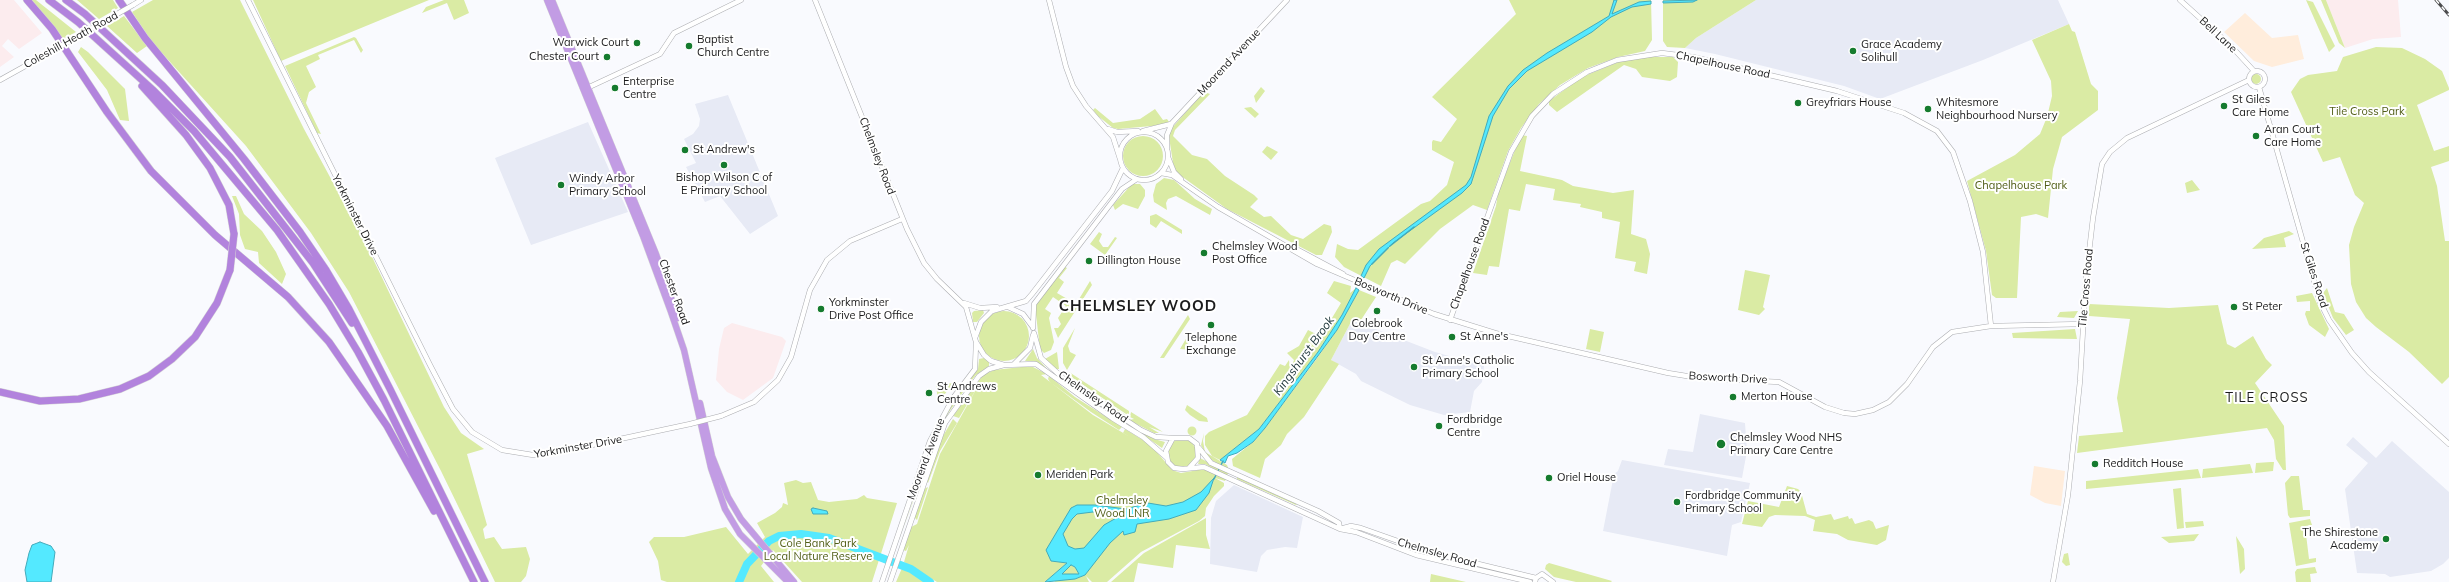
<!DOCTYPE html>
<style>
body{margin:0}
canvas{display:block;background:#f9fafe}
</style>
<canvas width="2449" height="582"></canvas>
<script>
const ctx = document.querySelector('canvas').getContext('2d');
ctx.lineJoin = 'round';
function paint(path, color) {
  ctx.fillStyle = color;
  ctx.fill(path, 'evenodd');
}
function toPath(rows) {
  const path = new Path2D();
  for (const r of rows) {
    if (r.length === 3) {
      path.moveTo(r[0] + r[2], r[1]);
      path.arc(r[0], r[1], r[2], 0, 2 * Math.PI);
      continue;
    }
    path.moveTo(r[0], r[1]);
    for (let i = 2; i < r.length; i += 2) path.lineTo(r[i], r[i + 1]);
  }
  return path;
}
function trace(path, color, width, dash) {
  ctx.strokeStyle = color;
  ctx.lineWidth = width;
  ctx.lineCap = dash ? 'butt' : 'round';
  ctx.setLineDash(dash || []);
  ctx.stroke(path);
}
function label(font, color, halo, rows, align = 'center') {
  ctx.font = font + ' Mulish,sans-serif';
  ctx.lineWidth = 4;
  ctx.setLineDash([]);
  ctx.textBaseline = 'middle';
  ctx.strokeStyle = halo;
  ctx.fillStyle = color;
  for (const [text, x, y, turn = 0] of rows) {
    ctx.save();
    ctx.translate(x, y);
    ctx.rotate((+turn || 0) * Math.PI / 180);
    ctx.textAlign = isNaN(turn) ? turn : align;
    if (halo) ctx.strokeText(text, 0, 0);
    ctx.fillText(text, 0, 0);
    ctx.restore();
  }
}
paint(toPath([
 [2245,13,2272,38,2298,35,2304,59,2272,67,2254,61,2224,32],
 [2034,466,2065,471,2061,506,2045,503,2030,495]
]), '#ffeddc');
paint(toPath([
 [0,0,14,0,42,33,19,49,8,39,2,46,14,57,0,67],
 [2326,0,2398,0,2401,37,2373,39,2345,48],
 [732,323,782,337,786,341,773,378,743,400,727,392,716,380,719,349,724,328]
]), '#fcecee');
paint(toPath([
 [1756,0,2058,0,2069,24,1983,60,1880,99,1844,86,1715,54,1685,48,1696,38],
 [728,95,778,216,750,234,720,196,705,202,686,167,696,163,684,139,693,134,699,126,700,119,695,104],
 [588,122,628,212,531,245,495,158],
 [1352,320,1435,352,1484,366,1482,382,1474,391,1470,412,1444,415,1410,405,1361,381,1356,374,1331,360],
 [1700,414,1745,423,1747,451,1742,478,1664,465,1668,449,1693,452],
 [2353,437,2376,458,2392,441,2449,492,2449,558,2443,564,2431,571,2390,577,2385,574,2357,573,2345,489,2368,463,2346,445],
 [1622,460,1750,483,1741,522,1732,525,1727,556,1603,531,1614,474,1618,471],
 [1234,485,1303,517,1297,548,1285,547,1267,550,1261,556,1257,572,1210,564,1211,518,1216,501]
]), '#e7eaf5');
paint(toPath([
 [31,0,36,0,76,32,63,39],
 [77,0,113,0,118,8,99,19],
 [153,0,240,0,304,129,363,238,444,407,461,433,484,449,467,454,487,525,483,529,485,539,494,537,502,549,526,547,530,559,526,576,521,582,495,582,441,471,349,292,311,233,246,146,152,42,132,12],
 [253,0,429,0,281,61],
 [444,0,464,0,469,13,454,20,447,3,422,13,426,7],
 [1509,0,1651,0,1652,40,1645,51,1618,57,1588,68,1560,85,1539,104,1521,128,1508,151,1487,210,1473,205,1440,229,1405,264,1397,260,1391,263,1381,286,1344,267,1335,257,1337,244,1348,249,1358,250,1421,204,1430,201,1447,185,1454,162,1432,150,1432,142,1433,140,1441,142,1457,119,1432,97,1516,14],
 [1663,0,1756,0,1696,38,1685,48,1667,47,1663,41],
 [2306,0,2313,2,2335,46,2329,52],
 [2321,0,2326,0,2345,48,2339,43],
 [124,16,147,46,137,53,107,26],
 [2069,24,2072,31,2075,32,2091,84,2098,91,2098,110,2062,137,2053,169,2048,218,2036,214,2021,217,2017,298,1996,298,1992,295,1986,251,1967,181,2015,155,2040,134,2047,117,2052,96,2051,81,2032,40],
 [354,37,356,38,363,50,361,53,354,40,318,55,320,59,306,66,316,87,309,92,306,103,321,134,317,133,285,66],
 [81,47,88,52,125,89,129,121,120,120,107,90,78,52],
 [2376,47,2402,48,2425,59,2442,71,2449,88,2449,90,2417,105,2434,151,2449,146,2449,161,2431,167,2437,186,2445,241,2449,241,2449,377,2442,384,2409,352,2376,327,2366,318,2356,302,2351,284,2349,245,2354,227,2364,203,2355,195,2340,157,2323,162,2291,92,2300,79,2308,75,2337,71,2343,57],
 [1648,57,1673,57,1678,62,1677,77,1670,81,1642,77,1636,69,1624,65,1557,112,1549,105,1549,101,1582,77,1621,61],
 [2256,79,5],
 [1261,87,1265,91,1256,103,1254,96],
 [1207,93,1210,94,1175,130,1173,136,1192,155,1207,159,1225,176,1254,195,1258,199,1250,207,1264,217,1271,216,1291,235,1303,239,1324,224,1331,226,1332,232,1322,255,1316,255,1227,209,1177,173,1173,163,1169,137,1171,129,1202,94],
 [1251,107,1259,114,1255,118,1244,108],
 [1095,108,1113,123,1140,119,1155,109,1163,120,1167,119,1169,122,1163,125,1118,129,1113,128,1098,116,1093,110],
 [1521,135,1527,136,1520,171,1562,180,1573,186,1613,193,1634,190,1631,234,1646,239,1650,254,1647,274,1634,271,1636,262,1615,258,1620,222,1602,218,1602,212,1580,207,1581,204,1553,200,1555,189,1526,184,1520,211,1509,209,1499,267,1489,266,1487,275,1473,273,1496,206,1498,193],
 [1143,156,20],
 [1267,146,1278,152,1271,160,1262,152],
 [1164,178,1174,180,1195,199,1212,209,1210,215,1176,196,1168,199,1166,203,1167,210,1154,202,1153,195,1156,184],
 [2192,180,2200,190,2187,193,2185,183],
 [1132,184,1140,184,1145,190,1145,196,1138,209,1123,204,1115,210,1113,205],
 [232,196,236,196,244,214,262,231,276,252,286,274,282,284,259,263,258,252,245,249,240,235,239,214],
 [1156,214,1182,230,1182,234,1161,221,1156,228,1150,224,1150,216],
 [2289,231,2294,234,2284,238,2286,247,2252,249,2264,238],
 [1099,232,1102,234,1099,241,1103,247,1108,247,1115,237,1117,238,1105,255,1090,244],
 [1065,267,1067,268,1059,278,1064,282,1057,293,1076,304,1090,281,1092,285,1058,338,1054,328,1058,328,1061,324,1058,318,1066,306,1053,297,1045,309,1051,313,1049,318,1054,342,1051,350,1044,353,1040,349,1035,306],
 [1745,270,1770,275,1763,307,1765,309,1759,315,1738,310],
 [1334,281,1351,286,1350,293,1356,288,1342,315,1318,352,1259,429,1220,460,1212,456,1205,445,1205,436,1209,432,1247,415,1280,364,1285,366,1289,360,1290,370,1294,360,1287,353,1299,346,1308,330,1320,336,1323,333,1341,303,1327,293],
 [2327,288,2335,312,2344,314,2354,330,2346,335,2333,318,2323,293],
 [1359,290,1376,297,1359,323,1352,320,1331,360,1339,364,1304,417,1287,434,1281,445,1265,459,1260,478,1233,466,1232,459,1253,442,1265,428,1315,361,1337,330],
 [2312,293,2329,329,2325,337,2309,325,2305,314,2306,311,2310,311,2310,301,2297,302,2296,296],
 [2089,304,2169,308,2218,305,2227,344,2235,348,2253,336,2266,359,2272,365,2255,383,2284,426,2286,470,2283,470,2276,459,2274,440,2267,428,2077,453,2079,436,2123,432,2117,398,2130,319,2089,316],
 [983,310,984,313,977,322,973,322,972,313,974,311],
 [1004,336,25],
 [2078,311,2074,318,2057,317,2060,312],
 [1188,315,1190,319,1164,358,1160,358],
 [1075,328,1068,346,1070,352,1076,355,1067,370,1063,363,1063,348],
 [1590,329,1604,332,1600,352,1586,349],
 [2075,329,2077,339,2013,338,2012,333],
 [1187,337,1191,338,1186,346,1193,350,1180,349],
 [1033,349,1037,358,1049,371,1034,361,1025,361],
 [1057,352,1059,369,1054,369,1045,359],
 [984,358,989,362,989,366,976,375,968,385,949,412,939,431,896,548,941,423,955,398,978,369,979,359],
 [1031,366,1047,374,1041,375,1093,415,1130,437,1123,433,1125,429,1151,445,1172,470,1181,473,1204,469,1226,479,1225,481,1215,478,1224,483,1224,486,1214,496,1206,508,1205,516,1199,521,1141,552,1107,582,1092,582,1086,576,1089,582,1054,582,1058,579,1075,579,1085,575,1066,557,1052,561,1067,563,1045,582,937,582,904,562,909,545,906,551,903,550,911,527,917,524,940,454,978,386,959,418,953,416,983,375,994,370],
 [1065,372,1073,379,1127,416,1117,412,1085,390],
 [1069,372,1129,411,1129,416,1073,378],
 [1049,376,1075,397,1122,427,1119,430,1091,412,1050,382,1048,379],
 [954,383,944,395,938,401,936,385],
 [1187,405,1207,418,1208,422,1199,421,1190,415,1185,410],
 [1131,412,1163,432,1149,427,1159,433,1154,433,1129,420,1134,419,1130,417],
 [953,419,957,423,940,451,928,483,926,480,940,441],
 [1127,424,1154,439,1165,442,1162,448],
 [1192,431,4.5],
 [1204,433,1203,441,1205,452,1227,465,1229,470,1208,458,1201,445],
 [1182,453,14],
 [1200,458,1228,473,1227,476,1205,464,1198,464],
 [2271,462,2274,462,2273,471,2255,473,2256,463],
 [2250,464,2253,473,2202,478,2203,469],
 [2198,469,2201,478,2086,489,2086,481],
 [2291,476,2299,476,2303,510,2310,510,2310,516,2290,518,2288,515,2285,483],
 [1237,477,1297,504,1296,505,1237,479],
 [796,480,803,483,811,482,818,500,829,502,857,499,864,495,867,498,897,503,872,582,802,582,773,550,761,566,774,582,667,582,661,580,658,561,649,542,654,537,684,537,726,527,748,554,765,537,757,523,775,513,782,507,783,503,788,505,784,483],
 [1787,486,1798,489,1801,492,1807,514,1816,517,1831,514,1834,520,1848,516,1849,519,1852,518,1855,524,1869,520,1873,522,1876,529,1889,525,1886,540,1877,545,1848,540,1837,534,1813,531,1815,520,1805,516,1775,515,1769,517,1762,527,1742,524,1748,501,1779,507],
 [928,487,917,520,914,517,924,489],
 [2181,488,2184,528,2177,529,2173,489],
 [1206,518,1206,535,1210,549,1176,545,1173,568,1138,563,1134,582,1111,582,1144,553],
 [2310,519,2312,525,2305,526,2309,559,2316,558,2316,562,2296,566,2289,523],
 [2203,521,2204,526,2186,528,2185,522],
 [2199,534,2194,541,2169,543,2161,537],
 [2236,536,2244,549,2245,569,2240,574],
 [2068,553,2070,565,2066,566,2062,562,2064,554],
 [1549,563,1612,581,1611,582,1576,582,1554,577,1545,569,1546,565],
 [1071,565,1075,567,1079,574,1062,574],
 [2315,567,2317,573,2310,574,2311,582,2296,582,2295,572,2297,569],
 [902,568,918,575,925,582,896,582],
 [1431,574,1466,582,1430,582]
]), '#daeba4');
const water = toPath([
 [1614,0,1617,0,1612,14,1639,2,1651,1,1651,4,1632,7,1611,17,1592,32,1527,71,1509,89,1493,116,1471,184,1462,193,1393,243,1370,266,1364,278,1361,276,1366,265,1379,249,1466,185,1471,177,1489,116,1508,86,1523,70,1547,53,1609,16,1614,0],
 [1697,0,1693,2,1663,3,1663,1,1697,0],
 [1356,288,1359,290,1337,330,1265,428,1253,442,1237,453,1228,456,1225,463,1220,460,1259,429,1318,352,1342,315,1356,288],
 [1214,478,1209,493,1196,510,1169,519,1137,524,1135,532,1124,535,1123,531,1110,543,1085,575,1075,579,1045,582,1067,563,1051,561,1046,550,1071,508,1077,505,1095,505,1126,509,1148,503,1166,506,1183,502,1201,492,1214,478],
 [1093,512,1118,517,1104,525,1084,548,1075,549,1068,546,1063,534,1072,519,1077,514,1093,512],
 [1071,565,1075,567,1079,574,1062,574,1071,565],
 [813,508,827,511,828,514,813,514,811,509,813,508],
 [40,542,51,546,55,552,51,582,27,582,25,570,29,553,32,545,40,542]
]);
paint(water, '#54e9ff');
trace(water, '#43abbb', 1);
trace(toPath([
 [1390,246,1414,227],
 [1372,264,1388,248],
 [1214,479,1223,461]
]), '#43abbb', 1.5);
trace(toPath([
 [739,582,747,564,769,541,779,536,801,534,829,538,911,569,930,582]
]), '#54e9ff', 8);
const tertiary = toPath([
 [248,0,430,365,453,409,472,432,502,450,533,455,564,451,690,424],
 [815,0,907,229,924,263,937,279,966,307,976,342,984,355,991,361,1004,365,1036,364,1112,418,1143,437,1167,458],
 [1049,0,1066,67,1073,86,1086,106,1113,137,1120,159],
 [2180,0,2231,46,2254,71],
 [133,5,141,0],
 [2257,79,8],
 [0,80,45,55],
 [2259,87,2320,302,2329,320,2352,353,2369,372,2449,444],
 [585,89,660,54,674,33,741,0],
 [1108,129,1117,132,1138,131],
 [1143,131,1171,124],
 [1144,156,24],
 [1167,149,1167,135,1172,123,1287,0],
 [1168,157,1174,172,1181,179],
 [1161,173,1172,175,1218,207,1317,264,1434,314,1495,333,1668,373,1699,378,1779,382,1825,407,1844,413,1855,414,1873,410,1889,402,1907,384,1933,347,1952,332,1991,326,2083,324],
 [1298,250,1343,274],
 [964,303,980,308,997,307],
 [1008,307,1023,314,1032,326],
 [1450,320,1511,152,1532,116,1553,94,1587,72,1617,60,1662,53,1693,57,1837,91,1904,113,1937,131,1953,152,1970,201,1983,252,1991,326],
 [1033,328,1034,304,1122,189,1137,179],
 [1034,333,1041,358,1063,378,1141,430,1156,437,1173,438],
 [975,338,981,322,992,311,1026,301,1032,294,1112,191,1123,168],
 [1014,364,1030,348,1033,335],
 [721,416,754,402,778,380,791,357,810,290,827,260,850,241,902,219],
 [1199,448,1211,463,1318,511,1339,523,1340,529,1351,526,1361,528,1429,552,1536,578],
 [1189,468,1198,458,1197,444,1189,438,1173,438,1166,451,1168,462,1174,468,1183,469,1204,467,1340,529,1356,532,1416,555,1530,582],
 [882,582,930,441,953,398,975,369,976,343],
 [890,582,945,423,979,376,989,369,1004,365],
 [1535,582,1536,578,1542,574,1553,582],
 [2053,582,2068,495,2080,381,2086,278,2093,218,2102,164,2110,152,2127,138,2249,80]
]);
const trunk = toPath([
 [547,0,643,236,671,312,684,350,711,468,725,509,740,534,788,582],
 [552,0,656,254,678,318],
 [700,403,712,456,728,497,741,519,794,582]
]);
const motorway = toPath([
 [27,0,52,29,107,112,151,171,215,235,288,297,329,342,387,426,434,511],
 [49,0,78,22,153,90,194,131,277,230,329,304,358,352,384,400,474,582],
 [66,0,85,14,162,85,230,157,313,263,352,323],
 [119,0,145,38,244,159,300,232,326,270,349,309,390,389,485,582],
 [142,86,186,135,210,168,229,205,234,234],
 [0,392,40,401,79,399,120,389,149,376,172,359,195,337,217,303,230,270]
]);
trace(tertiary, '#acadb1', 5.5);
trace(trunk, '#d6d6d6', 7);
trace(motorway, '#d6d6d6', 8);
trace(tertiary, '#fff', 4.5);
trace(trunk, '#c29ce4', 6);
trace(motorway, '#b283dd', 7);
const rail = toPath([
 [2436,0,2449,15]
]);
trace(rail, '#4c4c4e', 3);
trace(rail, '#fff', 1.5, [4.5]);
const tertiaryBridge = toPath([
 [45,55,133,5],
 [690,424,721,416]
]);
const motorwayBridge = toPath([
 [230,270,234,234]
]);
trace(tertiaryBridge, '#acadb1', 5.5, []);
trace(motorwayBridge, '#d6d6d6', 8, []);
trace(tertiaryBridge, '#fff', 4.5);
trace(motorwayBridge, '#b283dd', 7);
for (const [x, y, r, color] of [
 [637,43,4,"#157b2e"],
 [689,46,4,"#157b2e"],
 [1853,51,4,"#157b2e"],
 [607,57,4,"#157b2e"],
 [615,88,4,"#157b2e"],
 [1798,103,4,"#157b2e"],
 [2224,106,4,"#157b2e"],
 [1928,109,4,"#157b2e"],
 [2256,136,4,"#157b2e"],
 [685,150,4,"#157b2e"],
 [724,165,4,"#157b2e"],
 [561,185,4,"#157b2e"],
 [1204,253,4,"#157b2e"],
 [1089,261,4,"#157b2e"],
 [2234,307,4,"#157b2e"],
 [821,309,4,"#157b2e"],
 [1377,311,4,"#157b2e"],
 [1211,325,4,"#157b2e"],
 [1452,337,4,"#157b2e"],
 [1414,367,4,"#157b2e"],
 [929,393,4,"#157b2e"],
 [1733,397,4,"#157b2e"],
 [1439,426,4,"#157b2e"],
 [1721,444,5,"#157b2e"],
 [2095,464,4,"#157b2e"],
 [1038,475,4,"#157b2e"],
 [1549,478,4,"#157b2e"],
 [1677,502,4,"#157b2e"],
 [2386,539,4,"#157b2e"]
]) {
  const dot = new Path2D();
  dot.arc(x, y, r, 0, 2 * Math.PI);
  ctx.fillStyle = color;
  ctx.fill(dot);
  trace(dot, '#fff', 1.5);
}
label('11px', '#1b1b1c', '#fff', [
 ["Bell Lane",2218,35,43],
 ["Coleshill Heath Road",71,40,-29],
 ["Moorend Avenue",1229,62,-47],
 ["Chapelhouse Road",1723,65,12],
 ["Chelmsley Road",877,156,69],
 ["Yorkminster Drive",355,215,63],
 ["Chapelhouse Road",1470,264,-70],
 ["St Giles Road",2314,275,72],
 ["Tile Cross Road",2086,288,-85],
 ["Chester Road",674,292,70],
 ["Bosworth Drive",1391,296,23],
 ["Bosworth Drive",1728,378,3],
 ["Chelmsley Road",1093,397,35],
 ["Yorkminster Drive",578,447,-10],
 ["Moorend Avenue",926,459,-69],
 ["Chelmsley Road",1437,553,16]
]);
label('11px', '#1b1b1c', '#fff', [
 ["Baptist",697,40],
 ["Church Centre",697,53],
 ["Warwick Court",629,43,"right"],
 ["Grace Academy",1861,45],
 ["Solihull",1861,58],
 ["Chester Court",599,57,"right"],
 ["Enterprise",623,82],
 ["Centre",623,95],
 ["St Giles",2232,100],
 ["Care Home",2232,113],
 ["Greyfriars House",1806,103],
 ["Whitesmore",1936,103],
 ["Neighbourhood Nursery",1936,116],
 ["Aran Court",2264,130],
 ["Care Home",2264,143],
 ["St Andrew's",693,150],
 ["Bishop Wilson C of",724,178,"center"],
 ["E Primary School",724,191,"center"],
 ["Windy Arbor",569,179],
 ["Primary School",569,192],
 ["Chelmsley Wood",1212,247],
 ["Post Office",1212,260],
 ["Dillington House",1097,261],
 ["Yorkminster",829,303],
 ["Drive Post Office",829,316],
 ["St Peter",2242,307],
 ["Colebrook",1377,324,"center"],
 ["Day Centre",1377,337,"center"],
 ["St Anne's",1460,337],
 ["Telephone",1211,338,"center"],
 ["Exchange",1211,351,"center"],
 ["St Anne's Catholic",1422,361],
 ["Primary School",1422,374],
 ["St Andrews",937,387],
 ["Centre",937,400],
 ["Merton House",1741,397],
 ["Fordbridge",1447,420],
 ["Centre",1447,433],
 ["Chelmsley Wood NHS",1730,438],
 ["Primary Care Centre",1730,451],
 ["Redditch House",2103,464],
 ["Meriden Park",1046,475],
 ["Oriel House",1557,478],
 ["Fordbridge Community",1685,496],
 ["Primary School",1685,509],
 ["The Shirestone",2378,533,"right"],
 ["Academy",2378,546,"right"]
], 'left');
label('11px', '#515e17', '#fff', [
 ["Tile Cross Park",2367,112],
 ["Chapelhouse Park",2021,186],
 ["Chelmsley",1122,501],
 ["Wood LNR",1122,514],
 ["Cole Bank Park",818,544],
 ["Local Nature Reserve",818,557]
]);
label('italic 12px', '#172f33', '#fff', [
 ["Kingshurst Brook",1304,356,-54]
]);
ctx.letterSpacing = '1px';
label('13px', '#1b1b1c', '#fff', [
 ["TILE CROSS",2267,398]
]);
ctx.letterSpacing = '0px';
ctx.letterSpacing = '1px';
label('bold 15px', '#1b1b1c', '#fff', [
 ["CHELMSLEY WOOD",1138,306]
]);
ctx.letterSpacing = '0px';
</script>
